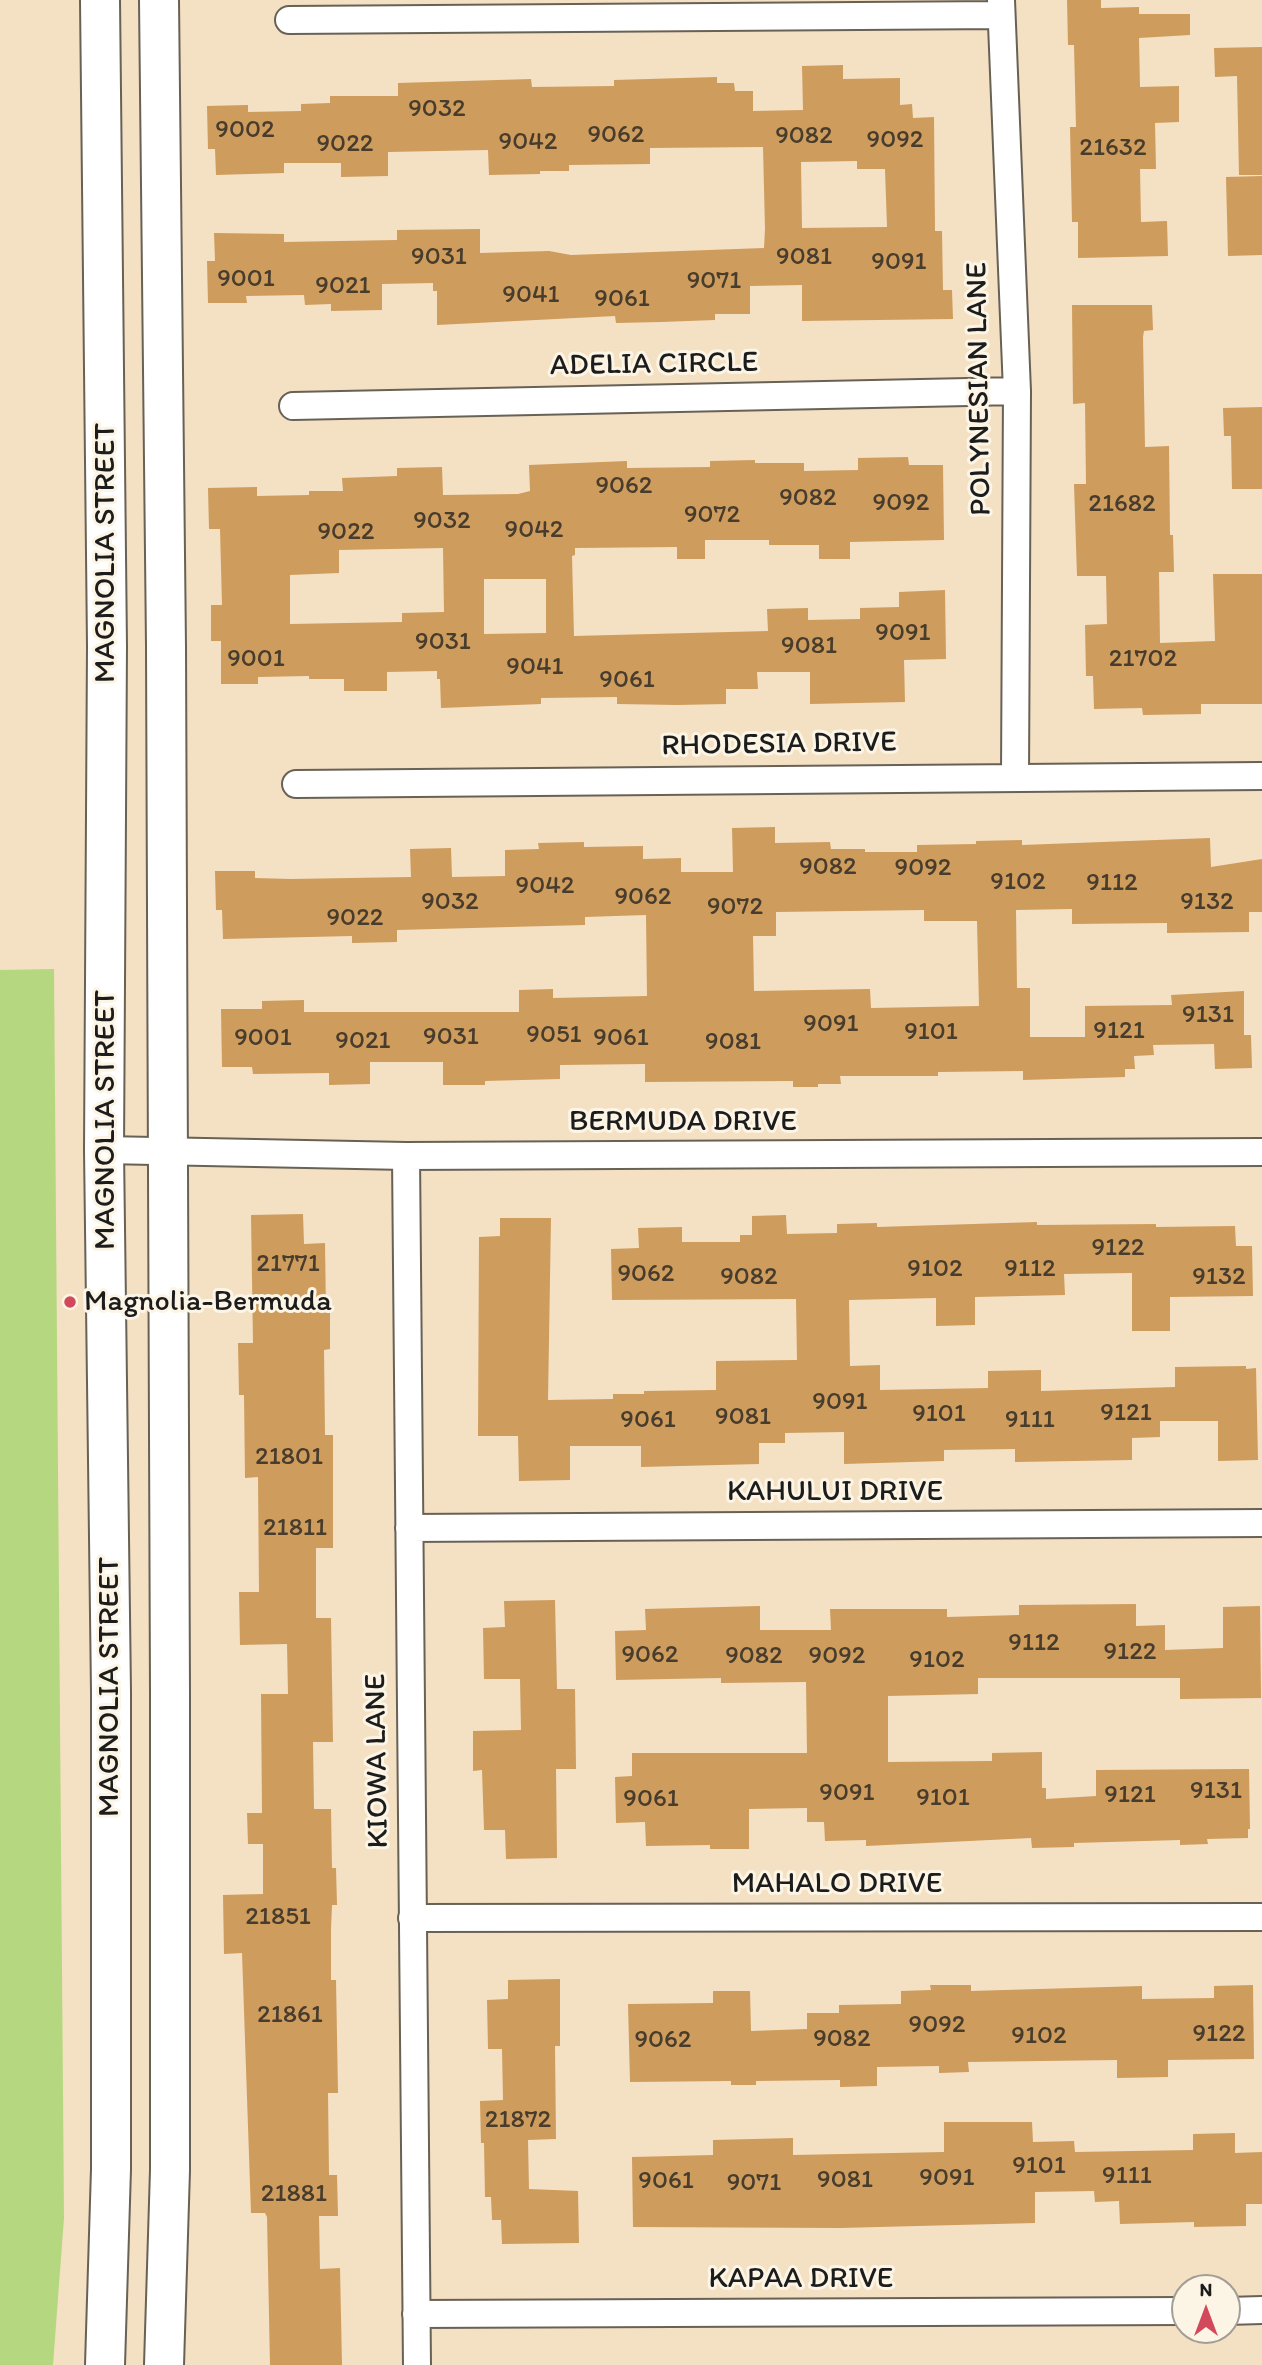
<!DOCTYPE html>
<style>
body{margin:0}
#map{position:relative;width:1262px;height:2365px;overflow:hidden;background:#f4e0c3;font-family:Itim,sans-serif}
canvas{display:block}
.north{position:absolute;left:1171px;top:2274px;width:70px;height:70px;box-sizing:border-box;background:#fcf5e5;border:2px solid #a29e95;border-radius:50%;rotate:0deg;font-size:19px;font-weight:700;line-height:28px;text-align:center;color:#1c1c1c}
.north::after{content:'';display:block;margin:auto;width:24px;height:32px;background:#d1495b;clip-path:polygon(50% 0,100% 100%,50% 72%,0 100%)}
</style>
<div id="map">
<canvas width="1262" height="2365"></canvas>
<div class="north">N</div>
</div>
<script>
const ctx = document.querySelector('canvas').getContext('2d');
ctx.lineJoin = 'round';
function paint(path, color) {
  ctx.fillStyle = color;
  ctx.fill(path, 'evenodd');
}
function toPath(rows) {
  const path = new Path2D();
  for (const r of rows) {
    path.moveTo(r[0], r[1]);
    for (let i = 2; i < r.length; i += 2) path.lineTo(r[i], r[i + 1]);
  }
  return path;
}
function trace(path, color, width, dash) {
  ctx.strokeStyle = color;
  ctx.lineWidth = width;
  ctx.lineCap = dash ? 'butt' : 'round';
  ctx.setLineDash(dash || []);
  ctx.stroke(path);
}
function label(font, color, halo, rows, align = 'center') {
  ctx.font = font + ' Itim,sans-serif';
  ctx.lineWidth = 6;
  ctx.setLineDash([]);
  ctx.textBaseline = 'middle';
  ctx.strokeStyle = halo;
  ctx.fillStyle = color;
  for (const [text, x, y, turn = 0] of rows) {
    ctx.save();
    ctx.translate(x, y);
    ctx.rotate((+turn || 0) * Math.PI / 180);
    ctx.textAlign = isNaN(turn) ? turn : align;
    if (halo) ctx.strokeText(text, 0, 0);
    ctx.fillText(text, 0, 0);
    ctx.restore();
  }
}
paint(toPath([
 [54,969,64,2218,53,2365,0,2365,0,970]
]), '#b5d77f');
paint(toPath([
 [1067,0,1101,0,1101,8,1139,7,1139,14,1190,14,1190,35,1139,38,1140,87,1179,86,1179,122,1155,123,1156,169,1140,169,1141,222,1167,221,1168,256,1078,258,1078,222,1072,222,1070,127,1076,127,1074,45,1068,45],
 [1262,47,1262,175,1239,175,1237,76,1215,77,1214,48],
 [843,65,843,79,900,78,900,105,912,104,913,118,934,117,935,231,942,231,943,290,952,290,953,319,802,321,802,285,750,286,750,314,715,314,715,320,661,322,616,323,615,316,437,325,437,291,433,291,433,283,382,284,382,310,331,311,331,304,305,305,304,295,246,296,247,303,208,303,207,261,215,261,214,233,284,234,284,242,397,240,397,230,480,229,480,253,549,251,571,255,764,248,765,229,763,147,650,148,650,164,569,165,569,171,540,171,540,174,489,175,488,150,388,152,388,176,341,177,341,163,284,163,284,173,216,175,215,149,208,149,207,106,248,105,248,112,301,111,301,104,330,103,330,96,398,96,398,83,531,79,532,87,614,86,614,80,717,77,717,83,734,83,735,91,753,91,753,111,803,110,802,66],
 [857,161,857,169,885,169,887,227,802,228,801,162],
 [1262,176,1262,255,1228,256,1226,177],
 [1072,305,1152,305,1153,330,1144,331,1143,337,1145,447,1169,446,1170,535,1173,535,1174,572,1159,572,1160,643,1215,641,1213,574,1262,574,1262,704,1201,704,1201,714,1143,715,1142,708,1094,709,1093,676,1086,676,1085,625,1107,624,1106,576,1077,576,1074,484,1086,484,1085,403,1073,404],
 [1262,407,1262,489,1232,489,1231,436,1224,436,1223,408],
 [908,457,909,465,943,465,944,540,850,542,850,559,819,559,819,545,769,545,769,540,705,540,705,559,677,559,677,547,575,548,575,555,572,556,574,636,768,631,767,609,808,608,808,620,860,619,860,608,899,607,899,592,945,590,946,659,904,660,905,702,810,704,810,672,757,672,758,689,726,689,726,704,677,705,617,704,617,697,541,698,541,704,441,708,440,679,437,679,437,671,387,672,387,691,344,691,344,679,309,679,309,676,258,677,258,684,221,684,221,641,211,641,211,605,222,605,220,529,209,529,208,488,257,487,257,496,309,495,309,491,343,491,342,478,397,476,397,468,442,467,443,495,518,494,530,491,529,465,627,461,627,468,710,467,710,461,755,460,755,463,804,463,804,471,858,470,858,458],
 [443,548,444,612,402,613,402,622,290,624,290,575,339,573,339,550],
 [484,579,546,579,546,633,484,634],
 [775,827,775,843,830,842,831,849,865,849,865,852,917,852,917,845,976,844,976,841,1022,840,1022,845,1210,838,1211,867,1262,859,1262,912,1249,912,1249,932,1167,933,1167,923,1072,924,1072,909,1016,910,1017,988,1030,988,1030,1037,1085,1037,1085,1006,1172,1005,1171,995,1244,991,1244,1035,1251,1035,1252,1068,1215,1069,1214,1044,1153,1045,1154,1055,1134,1056,1135,1069,1125,1069,1125,1077,1023,1080,1023,1071,938,1072,938,1076,840,1076,841,1084,818,1084,818,1087,793,1087,793,1081,645,1082,645,1064,560,1065,560,1079,485,1081,485,1085,443,1085,443,1062,370,1062,370,1084,329,1085,329,1073,253,1074,252,1067,222,1067,221,1009,262,1009,262,1001,304,1000,304,1012,519,1012,519,990,553,989,553,998,647,996,646,915,585,917,585,925,397,930,397,942,352,943,352,936,223,939,222,910,216,910,215,871,255,871,255,878,291,879,411,877,410,849,451,848,452,877,505,876,505,850,539,849,538,843,584,842,584,847,643,846,643,859,681,858,681,872,733,872,732,828],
 [924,910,924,921,977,921,979,1006,871,1008,870,989,754,991,753,936,776,936,776,912],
 [303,1214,304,1244,325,1243,326,1313,330,1313,330,1349,324,1350,325,1435,333,1435,333,1548,316,1548,316,1618,331,1618,333,1742,313,1742,314,1809,331,1809,332,1868,336,1868,337,1905,332,1905,331,1929,331,1980,336,1980,338,2093,328,2093,329,2175,337,2175,338,2216,319,2216,320,2269,340,2268,342,2365,270,2365,267,2217,265,2213,251,2213,242,1953,224,1954,223,1895,263,1894,263,1844,248,1844,247,1813,262,1813,261,1694,288,1694,287,1644,240,1645,239,1592,259,1592,258,1477,245,1478,244,1395,239,1395,238,1343,253,1343,251,1215],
 [786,1215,787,1234,837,1233,837,1224,877,1223,877,1227,1037,1222,1037,1225,1156,1224,1156,1227,1235,1226,1236,1246,1252,1246,1253,1296,1170,1297,1170,1331,1132,1331,1132,1273,1064,1274,1065,1295,975,1297,975,1325,936,1326,936,1298,849,1300,850,1366,880,1365,880,1390,988,1388,988,1371,1041,1370,1041,1391,1175,1387,1175,1367,1246,1366,1246,1369,1256,1368,1258,1460,1218,1461,1218,1421,1160,1421,1160,1437,1132,1438,1132,1460,1015,1462,1015,1449,944,1450,944,1461,844,1464,844,1432,785,1433,785,1443,759,1443,759,1464,641,1467,641,1446,570,1446,570,1480,519,1481,518,1436,478,1436,479,1237,500,1236,500,1218,551,1218,548,1400,613,1399,613,1394,644,1394,644,1391,716,1390,716,1361,797,1360,796,1299,612,1300,611,1249,639,1248,638,1228,682,1227,682,1242,740,1242,740,1235,752,1235,752,1216],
 [555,1600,557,1689,575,1689,576,1769,556,1769,557,1858,506,1859,505,1830,484,1830,482,1770,473,1771,473,1731,521,1730,520,1679,484,1679,483,1628,505,1627,504,1601],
 [1136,1604,1136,1626,1165,1625,1165,1650,1223,1648,1223,1607,1260,1606,1261,1698,1180,1699,1180,1678,978,1678,978,1694,888,1696,888,1762,992,1761,992,1753,1042,1752,1042,1788,1046,1788,1046,1799,1096,1796,1096,1770,1249,1769,1250,1829,1248,1829,1248,1838,1207,1839,1208,1844,1180,1845,1180,1840,1074,1843,1074,1847,1032,1848,1031,1838,866,1846,866,1840,825,1841,824,1822,807,1822,807,1808,749,1809,749,1849,710,1849,710,1845,646,1846,645,1822,616,1823,615,1777,632,1776,632,1753,807,1753,806,1682,721,1683,721,1678,616,1680,615,1631,646,1630,645,1609,760,1606,760,1630,831,1630,830,1609,947,1609,947,1617,1019,1615,1019,1605],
 [560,1979,560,2046,555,2046,556,2139,528,2140,529,2189,578,2191,579,2243,502,2244,501,2220,492,2220,491,2197,485,2197,484,2143,481,2143,480,2101,503,2100,502,2049,488,2049,487,2000,508,1999,508,1980],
 [930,1985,971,1985,971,1991,1142,1986,1142,1999,1214,1998,1214,1986,1253,1985,1254,2059,1168,2060,1168,2077,1117,2078,1117,2060,968,2062,969,2072,939,2073,939,2066,877,2067,877,2086,840,2087,840,2080,756,2081,756,2085,731,2085,731,2081,630,2082,628,2004,713,2003,713,1991,750,1991,751,2031,807,2029,807,2013,839,2013,839,2005,901,2004,901,1991,931,1990],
 [944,2122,1032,2122,1033,2142,1074,2141,1075,2152,1193,2150,1193,2134,1235,2133,1235,2153,1262,2152,1262,2204,1246,2204,1246,2226,1194,2227,1194,2222,1120,2224,1119,2201,1095,2202,1094,2191,1035,2192,1035,2223,840,2228,633,2227,632,2157,713,2155,713,2140,793,2138,793,2155,944,2152]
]), '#ce9c5d');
const street = toPath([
 [1001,0,1017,391,1015,776],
 [289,20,1001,15],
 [293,406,1017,391],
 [296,784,1262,776],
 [104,1150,406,1156,1262,1152],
 [406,1156,417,2365],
 [409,1528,1262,1523],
 [412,1918,1262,1917],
 [1227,2311,1262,2310],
 [416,2314,1185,2311]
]);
const secondary = toPath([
 [100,0,107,646,104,1150,111,1692,111,2169,105,2365],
 [159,0,166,646,170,1691,170,2170,164,2365]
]);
trace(street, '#686156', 30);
trace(secondary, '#686156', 42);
trace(street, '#fff', 26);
trace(secondary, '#fff', 38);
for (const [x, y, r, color] of [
 [70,1302,7,"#d1495b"]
]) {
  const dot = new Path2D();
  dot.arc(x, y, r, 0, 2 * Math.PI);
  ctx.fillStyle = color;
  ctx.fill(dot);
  trace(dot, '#fcf5e5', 2.5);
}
label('26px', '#483c2c', null, [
 ["9032",437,109],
 ["9002",245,130],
 ["9062",616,135],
 ["9082",804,136],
 ["9092",895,140],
 ["9042",528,142],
 ["9022",345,144],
 ["21632",1113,148],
 ["9031",439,257],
 ["9081",804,257],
 ["9091",899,262],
 ["9001",246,279],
 ["9071",714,281],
 ["9021",343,286],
 ["9041",531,295],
 ["9061",622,299],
 ["9062",624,486],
 ["9082",808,498],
 ["9092",901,503],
 ["21682",1122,504],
 ["9072",712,515],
 ["9032",442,521],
 ["9042",534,530],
 ["9022",346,532],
 ["9091",903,633],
 ["9031",443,642],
 ["9081",809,646],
 ["9001",256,659],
 ["21702",1143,659],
 ["9041",535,667],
 ["9061",627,680],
 ["9082",828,867],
 ["9092",923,868],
 ["9102",1018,882],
 ["9112",1112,883],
 ["9042",545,886],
 ["9062",643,897],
 ["9032",450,902],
 ["9132",1207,902],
 ["9072",735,907],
 ["9022",355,918],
 ["9131",1208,1015],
 ["9091",831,1024],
 ["9121",1119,1031],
 ["9101",931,1032],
 ["9051",554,1035],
 ["9031",451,1037],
 ["9001",263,1038],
 ["9061",621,1038],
 ["9021",363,1041],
 ["9081",733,1042],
 ["9122",1118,1248],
 ["21771",288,1264],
 ["9102",935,1269],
 ["9112",1030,1269],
 ["9062",646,1274],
 ["9082",749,1277],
 ["9132",1219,1277],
 ["9091",840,1402],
 ["9121",1126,1413],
 ["9101",939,1414],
 ["9081",743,1417],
 ["9061",648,1420],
 ["9111",1030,1420],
 ["21801",289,1457],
 ["21811",295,1528],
 ["9112",1034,1643],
 ["9122",1130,1652],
 ["9062",650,1655],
 ["9082",754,1656],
 ["9092",837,1656],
 ["9102",937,1660],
 ["9131",1216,1791],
 ["9091",847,1793],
 ["9121",1130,1795],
 ["9101",943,1798],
 ["9061",651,1799],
 ["21851",278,1917],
 ["21861",290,2015],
 ["9092",937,2025],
 ["9122",1219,2034],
 ["9102",1039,2036],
 ["9082",842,2039],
 ["9062",663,2040],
 ["21872",518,2120],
 ["9101",1039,2166],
 ["9111",1127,2176],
 ["9091",947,2178],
 ["9081",845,2180],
 ["9061",666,2181],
 ["9071",754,2183],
 ["21881",294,2194]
]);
label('30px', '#1c1c1c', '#fcf5e5', [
 ["ADELIA CIRCLE",654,365,-1],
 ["POLYNESIAN LANE",980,389,-91],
 ["MAGNOLIA STREET",106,553,-90],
 ["RHODESIA DRIVE",779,745,-1],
 ["MAGNOLIA STREET",106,1120,-90],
 ["BERMUDA DRIVE",683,1122],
 ["KAHULUI DRIVE",835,1492],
 ["MAGNOLIA STREET",110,1687,-90],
 ["KIOWA LANE",378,1761,-91],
 ["MAHALO DRIVE",837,1884],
 ["KAPAA DRIVE",801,2279]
]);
label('30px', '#1c1c1c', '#fcf5e5', [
 ["Magnolia-Bermuda",84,1302]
], 'left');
</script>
